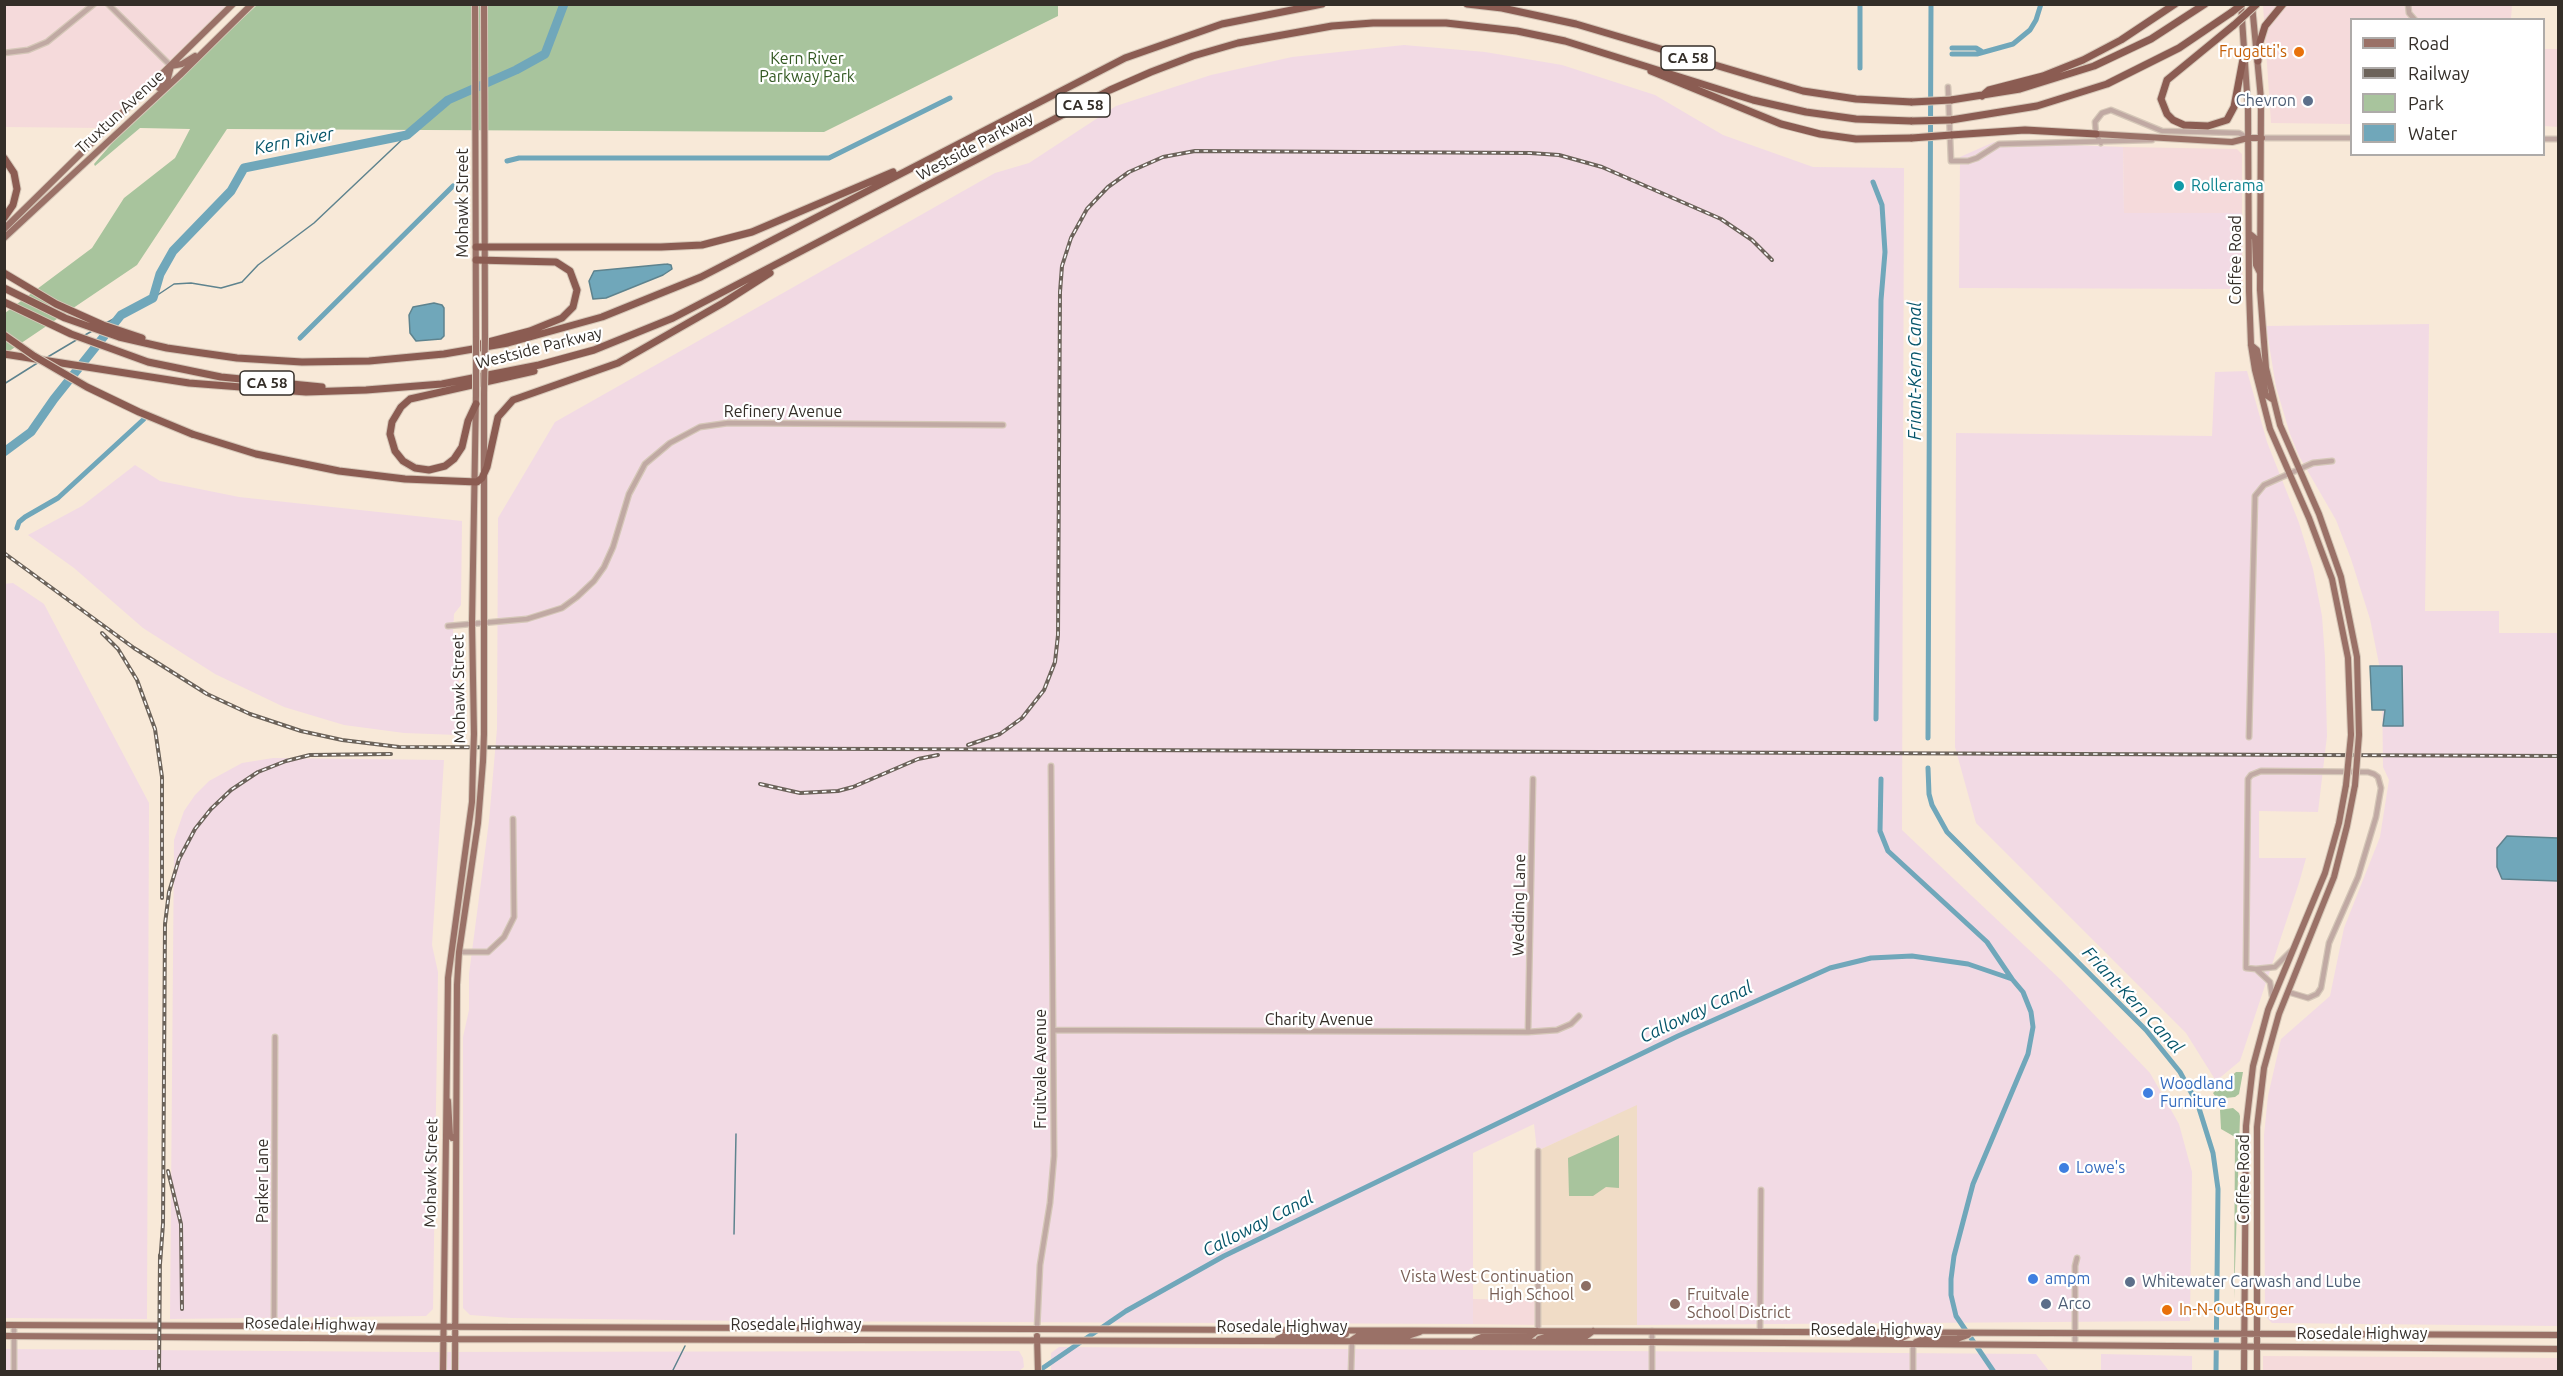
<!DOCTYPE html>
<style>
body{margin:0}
#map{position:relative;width:2563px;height:1376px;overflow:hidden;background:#f8e9d8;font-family:Ubuntu,sans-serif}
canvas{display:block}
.frame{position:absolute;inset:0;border:6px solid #342e28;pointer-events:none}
.legend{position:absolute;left:2350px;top:18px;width:195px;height:138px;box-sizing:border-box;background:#fff;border:2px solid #aeaba9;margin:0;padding:8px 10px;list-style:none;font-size:18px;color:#342e28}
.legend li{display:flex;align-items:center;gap:12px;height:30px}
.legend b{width:30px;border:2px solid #aeaba9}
</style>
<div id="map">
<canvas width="2563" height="1376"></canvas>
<div class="frame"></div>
<ul class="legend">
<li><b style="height:8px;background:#9a7167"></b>Road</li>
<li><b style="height:8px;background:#6c635a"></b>Railway</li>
<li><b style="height:16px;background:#a8c49d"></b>Park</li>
<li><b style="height:16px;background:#70a7ba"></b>Water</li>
</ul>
</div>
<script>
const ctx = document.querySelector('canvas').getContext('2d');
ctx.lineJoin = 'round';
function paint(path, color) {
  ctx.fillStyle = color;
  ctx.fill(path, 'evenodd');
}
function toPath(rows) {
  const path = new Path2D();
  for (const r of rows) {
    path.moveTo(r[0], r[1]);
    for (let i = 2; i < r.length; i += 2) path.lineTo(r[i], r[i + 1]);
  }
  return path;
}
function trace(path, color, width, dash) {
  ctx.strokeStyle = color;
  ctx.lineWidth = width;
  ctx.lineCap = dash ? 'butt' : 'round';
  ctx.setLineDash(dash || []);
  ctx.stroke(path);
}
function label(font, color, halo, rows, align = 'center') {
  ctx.font = font + ' Ubuntu,sans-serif';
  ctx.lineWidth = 4.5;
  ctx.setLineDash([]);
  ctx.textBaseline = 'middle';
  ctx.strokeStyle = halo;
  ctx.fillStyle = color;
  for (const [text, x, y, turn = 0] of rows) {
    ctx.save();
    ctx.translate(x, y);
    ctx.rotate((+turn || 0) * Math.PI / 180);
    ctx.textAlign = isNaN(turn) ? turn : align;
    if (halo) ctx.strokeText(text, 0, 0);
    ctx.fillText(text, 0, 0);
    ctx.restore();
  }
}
paint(toPath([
 [5,5,227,5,100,128,5,127],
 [2263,5,2512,5,2511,19,2352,20,2351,124,2271,123],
 [2544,49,2558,49,2558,127,2544,126],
 [2123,147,2237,149,2242,154,2242,213,2124,213],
 [1473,1299,1539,1300,1539,1325,1473,1324],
 [2263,1356,2558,1358,2558,1371,2263,1371]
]), '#f5dadb');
paint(toPath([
 [1404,45,1485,52,1562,65,1655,95,1723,135,1813,167,1904,168,1902,830,2061,980,2150,1073,2179,1124,2192,1172,2190,1321,1637,1325,1637,1106,1537,1151,1534,1124,1473,1153,1473,1324,749,1321,511,1318,470,1315,463,1308,463,1037,469,1010,469,974,489,821,497,729,498,518,555,422,995,173,1029,163,1116,106,1211,75,1292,57],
 [1994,142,2123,147,2124,213,2242,213,2242,289,1959,288,1960,157],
 [2429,324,2425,611,2499,611,2499,633,2558,633,2558,1326,2272,1323,2265,1316,2264,1135,2268,1096,2281,1039,2330,996,2344,928,2380,837,2389,780,2383,767,2382,679,2370,619,2351,559,2336,520,2299,456,2290,434,2276,387,2266,326],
 [2247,371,2267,442,2299,523,2313,569,2322,616,2325,658,2327,736,2318,812,2259,811,2259,858,2306,858,2299,883,2240,1061,2216,1081,2186,1033,1976,823,1955,747,1956,433,2212,436,2215,372],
 [135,465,160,481,239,497,462,521,461,605,454,614,453,634,460,641,458,735,404,733,344,725,284,707,215,674,143,628,74,568,28,535,82,506],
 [13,583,44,604,149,803,147,1319,5,1318,4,584],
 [273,758,444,760,432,945,438,972,433,1309,426,1316,170,1319,174,840,184,811,195,795,209,781,242,763],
 [1059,1347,2036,1354,2049,1371,1051,1372,1051,1353],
 [5,1349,422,1352,1019,1351,1023,1358,1024,1367,1018,1372,5,1372],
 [2101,1354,2192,1356,2192,1371,2101,1371]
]), '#f2dae4');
paint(toPath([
 [1637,1105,1637,1325,1539,1325,1537,1151]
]), '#f0dcc6');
paint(toPath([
 [257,5,1058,5,1058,16,824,132,227,129,137,265,5,354,5,313,92,248,124,198,175,158,190,129,140,128,95,166,94,164,126,127],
 [2236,1072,2243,1072,2239,1094,2235,1097,2217,1099,2213,1093],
 [2233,1108,2239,1113,2240,1116,2234,1299,2235,1137,2221,1129,2220,1110],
 [1619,1135,1619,1188,1606,1187,1593,1196,1569,1196,1568,1158]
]), '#a8c49d');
const water = toPath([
 [667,264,671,265,672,269,663,275,606,298,593,299,589,281,594,271,667,264],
 [434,303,442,305,444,308,444,336,441,339,416,341,410,333,409,315,413,307,434,303],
 [2370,666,2402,666,2403,726,2383,726,2385,710,2372,710,2370,666],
 [2507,836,2558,838,2558,881,2502,879,2497,867,2497,848,2507,836]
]);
paint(water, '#70a7ba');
trace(water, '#5e838e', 1.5);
trace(toPath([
 [153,298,174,284,191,283,221,288,242,282,258,265,314,223,407,135],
 [106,323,121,315],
 [85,335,94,330],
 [46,358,78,339],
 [4,384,39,362],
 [734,1234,736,1134],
 [672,1372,685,1346]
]), '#5e838e', 1.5);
trace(toPath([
 [1860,4,1860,68],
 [1952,48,1976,48,1981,51],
 [1952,54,1977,54,2013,44,2030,30,2036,20,2041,4],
 [507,161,519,158,829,158,950,98],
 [1873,182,1882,205,1885,252,1881,300,1876,719],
 [300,338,453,186],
 [17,528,19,522,25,517,58,498,144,419],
 [1928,738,1931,4],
 [1928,768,1929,794,1932,805,1947,832,2146,1030,2180,1072,2198,1105,2213,1153,2218,1189,2216,1372],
 [1881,779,1880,831,1888,851,1987,942,2012,979],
 [1037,1372,1126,1311,1224,1256,1678,1036,1830,968,1871,958,1912,956,1968,964,2012,979,2023,992,2031,1012,2033,1027,2028,1054,1973,1184,1954,1256,1951,1279,1951,1295,1956,1316,1994,1372]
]), '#70a7ba', 5);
trace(toPath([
 [4,452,31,432,54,399,121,315,153,298,160,274,173,251,231,191,244,168,407,135,448,100,516,70,545,54,564,4]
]), '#70a7ba', 9);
const minor = toPath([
 [108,4,171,66],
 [2408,4,2409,13,2415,20],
 [4,53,28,50,47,42,94,4],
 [1948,87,1951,161,1968,161,1977,158,1999,144,2152,140],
 [2262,138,2352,138],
 [2544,139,2558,139],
 [2101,143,2096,134,2095,122,2102,113,2111,110,2162,131,2239,133,2248,138],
 [448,626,527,619,562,608,577,597,594,581,604,567,613,547,629,494,645,464,670,443,700,427,728,423,1003,425],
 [2249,737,2255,496,2264,485,2313,463,2332,461],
 [459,952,488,952,504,937,514,917,513,819],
 [2256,969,2246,968,2248,779,2251,775,2261,771,2368,772,2374,774,2378,777,2381,788,2376,817,2358,877,2329,943,2321,988,2317,994,2308,998,2288,992],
 [2272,996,2270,982,2256,969,2275,967,2291,951],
 [1055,1030,1528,1032,1557,1030,1571,1024,1579,1016],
 [1528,1032,1533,779],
 [1538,1151,1538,1331],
 [274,1326,275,1037],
 [1037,1329,1040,1265,1050,1203,1054,1156,1051,766],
 [1760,1332,1761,1190],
 [2075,1344,2075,1266,2077,1258],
 [14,1372,14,1325],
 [1351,1372,1352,1341],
 [1652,1372,1652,1331],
 [1913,1372,1913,1344]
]);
const major = toPath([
 [475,4,476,339],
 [484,4,485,337],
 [2241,4,2248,108,2249,291,2251,345,2255,370,2270,429,2309,518,2332,579,2348,658,2351,735],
 [2252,5,2261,99,2260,290,2266,368,2280,425,2319,514,2341,577,2357,657,2359,735],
 [171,66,182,64,195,56],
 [159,88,168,78,171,66],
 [2096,134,2232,142,2248,138,2262,138],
 [4,229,233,4],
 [2250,234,2255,238,2256,265,2260,273],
 [4,238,180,75,252,4],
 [2251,345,2257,350,2266,395,2272,399],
 [474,734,472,623,476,395],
 [484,734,484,393],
 [448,1101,450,1135,452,1138,456,1136],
 [4,1325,2558,1335],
 [4,1336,455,1339,1652,1342,2558,1349],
 [1037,1336,1038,1372],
 [1278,1339,1284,1336,1342,1336,1346,1334,1346,1330],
 [1539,1339,1546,1337,1585,1337,1593,1331],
 [1352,1340,1358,1336,1408,1336,1420,1332],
 [1475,1340,1484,1336,1529,1337,1537,1331],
 [1853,1342,1860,1339,1900,1339,1913,1332],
 [1916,1342,1923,1339,1957,1339,1968,1335],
 [443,1372,448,978,472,802,473,761],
 [455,1372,457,985,459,952,478,823,483,761],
 [2244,1372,2246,1126,2253,1066,2268,1010,2325,873,2339,823,2346,785],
 [2257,1372,2257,1127,2264,1068,2279,1014,2334,877,2347,826,2355,785]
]);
const highway = toPath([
 [1467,4,1502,8,1576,24,1803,91,1856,99,1912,102],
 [2234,25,2167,80,2161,99,2167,114,2173,120,2184,125,2208,126,2227,120,2234,107,2244,54],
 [2258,61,2260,42,2265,26,2283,4],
 [1651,71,1781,124,1820,134,1856,139,1912,138],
 [1982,96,1989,90,2043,76,2083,60,2121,40,2175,4],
 [1951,100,2020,89,2094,66,2151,39,2205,4],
 [1951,120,2037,106,2107,84,2179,48,2232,12],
 [1951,135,2025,130,2096,134],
 [4,158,14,173,17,189,13,205,4,218],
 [476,247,661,247,702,245,752,232,893,172],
 [476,260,556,262,570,271,577,290,573,307,562,318,530,331,481,344],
 [4,273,56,304,103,325,142,338],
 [4,288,65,318,119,337,167,348,237,358,302,362,369,361,444,354,508,343,602,317,701,277,1125,58,1222,24,1322,4],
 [4,302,71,334,148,362,221,377,322,387],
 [4,354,189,383,306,392,366,390,442,384,539,365,594,350,673,318,1110,90,1151,72,1193,56,1238,43,1332,26,1373,23,1446,23,1517,31,1565,41,1753,100,1806,112,1856,119,1912,121],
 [476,404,468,421,462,447,454,459,445,466,429,470,415,468,403,461,395,451,390,434,392,422,401,407,410,399,534,371],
 [192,434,256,454,339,471,405,479,477,482,482,478,487,467,498,417,513,400,618,363,723,303,770,273]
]);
trace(minor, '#d5c7b8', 7);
trace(major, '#d5c7b8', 8);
trace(highway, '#d5c7b8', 9);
trace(minor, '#c0a9a3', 4.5);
trace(major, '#9a7167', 6);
trace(highway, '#8b5c52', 7);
const rail = toPath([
 [4,553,134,648,207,694,250,714,301,731,342,740,399,747,2558,756],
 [102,633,118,649,137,680,155,729,162,777,162,898],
 [968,745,1000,734,1022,718,1044,690,1055,662,1058,635,1060,292,1062,266,1071,238,1087,209,1108,187,1129,172,1163,157,1195,151,1530,153,1559,155,1602,167,1721,219,1752,240,1772,260],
 [760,784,800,793,838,791,853,787,918,759,938,755],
 [168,1171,181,1224,182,1309],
 [160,1264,163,1224,165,924,169,892,179,859,195,829,211,809,231,790,258,772,286,761,310,755,391,754],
 [159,1372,160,1255]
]);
trace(rail, '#6c635a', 4);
trace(rail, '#fff', 1.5, [4.5]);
const majorBridge = toPath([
 [484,393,485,337],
 [476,395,476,339],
 [473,761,474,734],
 [483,761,484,734],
 [2346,785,2351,735],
 [2355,785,2359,735]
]);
const highwayBridge = toPath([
 [2232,12,2242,4],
 [2234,25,2257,4],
 [1912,102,1951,100],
 [1912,121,1951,120],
 [1912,138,1951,135],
 [4,335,34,356,87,387,139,412,192,434]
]);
trace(majorBridge, '#d5c7b8', 8, []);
trace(highwayBridge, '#d5c7b8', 9, []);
trace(majorBridge, '#9a7167', 6);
trace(highwayBridge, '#8b5c52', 7);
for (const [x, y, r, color] of [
 [2299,52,6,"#e8710a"],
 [2308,101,6,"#5c6f8a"],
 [2179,186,6,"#0f9aa8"],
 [2148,1093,6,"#3f7fe0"],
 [2064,1168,6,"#3f7fe0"],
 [2033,1279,6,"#3f7fe0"],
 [2130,1282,6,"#5c6f8a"],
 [1586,1286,6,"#8d6e63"],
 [1675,1304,6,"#8d6e63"],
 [2046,1304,6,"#5c6f8a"],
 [2167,1310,6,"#e8710a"]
]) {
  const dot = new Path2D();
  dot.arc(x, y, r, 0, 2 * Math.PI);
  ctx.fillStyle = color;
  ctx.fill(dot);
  trace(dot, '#fff', 2);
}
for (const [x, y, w] of [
 [1688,58,54],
 [1083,105,54],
 [267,383,54]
]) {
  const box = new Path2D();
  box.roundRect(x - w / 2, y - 12, w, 24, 4.5);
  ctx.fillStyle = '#fff';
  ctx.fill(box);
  trace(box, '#342e28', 1.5);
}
label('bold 15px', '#342e28', null, [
 ["CA 58",1688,58],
 ["CA 58",1083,105],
 ["CA 58",267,383]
]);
label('16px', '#c56008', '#fff', [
 ["Frugatti's",2287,52],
 ["In-N-Out Burger",2179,1310,"left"]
], 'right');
label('16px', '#325821', '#fff', [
 ["Kern River",807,59],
 ["Parkway Park",807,77]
]);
label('16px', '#4e5e75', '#fff', [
 ["Chevron",2296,101,"right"],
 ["Whitewater Carwash and Lube",2142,1282],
 ["Arco",2058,1304]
], 'left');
label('16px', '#342e28', '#fff', [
 ["Truxtun Avenue",120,112,-43],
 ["Westside Parkway",975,146,-28],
 ["Mohawk Street",463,203,-90],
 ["Coffee Road",2236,260,-90],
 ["Westside Parkway",539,348,-14],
 ["Refinery Avenue",783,412],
 ["Mohawk Street",459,689,-91],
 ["Wedding Lane",1519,905,-89],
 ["Charity Avenue",1319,1020],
 ["Fruitvale Avenue",1041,1069,-90],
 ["Mohawk Street",431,1173,-89],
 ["Coffee Road",2244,1179,-90],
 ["Parker Lane",263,1181,-90],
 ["Rosedale Highway",310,1324,1],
 ["Rosedale Highway",796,1325],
 ["Rosedale Highway",1282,1327],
 ["Rosedale Highway",1876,1330],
 ["Rosedale Highway",2362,1334]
]);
label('16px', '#0d838f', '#fff', [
 ["Rollerama",2191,186]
], 'left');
label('16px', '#366cbe', '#fff', [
 ["Woodland",2160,1084],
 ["Furniture",2160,1102],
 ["Lowe's",2076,1168],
 ["ampm",2045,1279]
], 'left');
label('16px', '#785e54', '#fff', [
 ["Vista West Continuation",1574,1277],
 ["High School",1574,1295],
 ["Fruitvale",1687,1295,"left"],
 ["School District",1687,1313,"left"]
], 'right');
label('italic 18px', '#06556a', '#fff', [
 ["Kern River",294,141,-11],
 ["Friant-Kern Canal",1915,371,-90],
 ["Friant-Kern Canal",2133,1000,47],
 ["Calloway Canal",1696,1012,-25],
 ["Calloway Canal",1258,1224,-27]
]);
</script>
